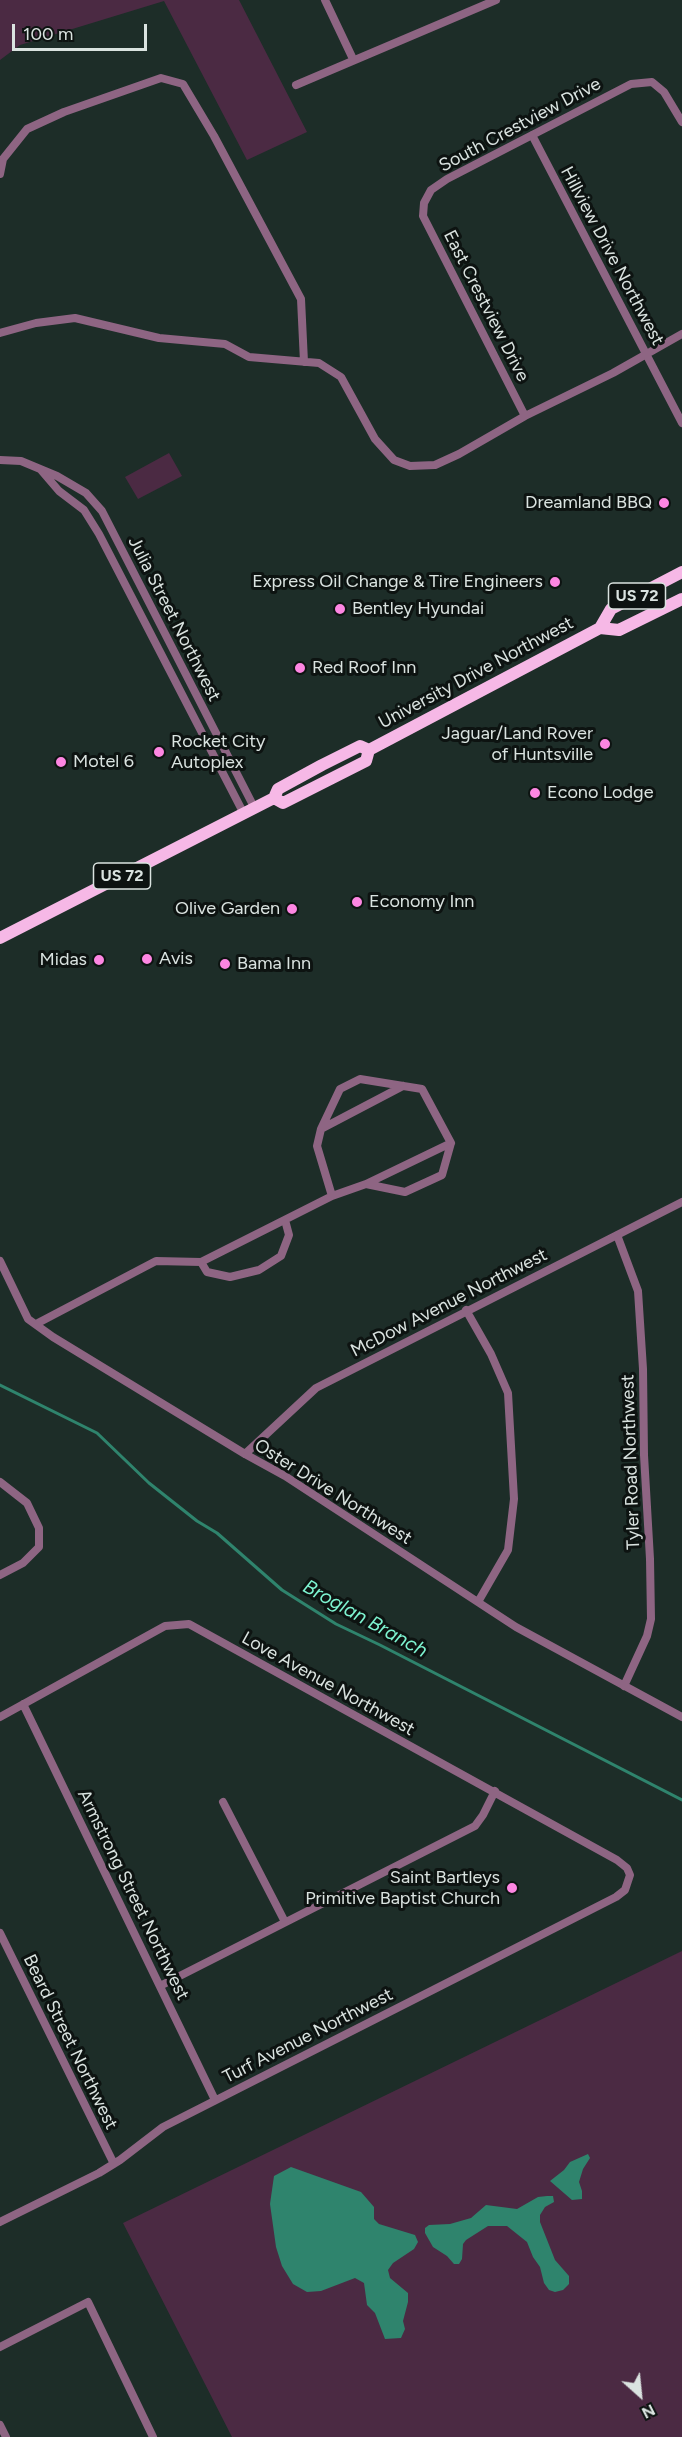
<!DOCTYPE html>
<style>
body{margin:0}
#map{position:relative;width:682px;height:2437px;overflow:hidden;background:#1d2d28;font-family:Figtree,sans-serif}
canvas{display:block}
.north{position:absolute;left:610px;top:2365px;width:60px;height:60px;-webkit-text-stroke:4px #0d1311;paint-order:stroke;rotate:153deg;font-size:16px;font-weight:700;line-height:24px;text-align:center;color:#dae3e0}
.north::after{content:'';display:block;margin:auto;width:21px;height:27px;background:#dae3e0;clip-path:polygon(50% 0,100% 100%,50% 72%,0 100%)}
.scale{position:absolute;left:12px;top:24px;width:135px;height:27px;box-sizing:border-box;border:3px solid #dae3e0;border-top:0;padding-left:8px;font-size:18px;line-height:21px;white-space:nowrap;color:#dae3e0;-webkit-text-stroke:4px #0d1311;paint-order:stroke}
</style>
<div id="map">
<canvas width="682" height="2437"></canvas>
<div class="north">N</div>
<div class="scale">100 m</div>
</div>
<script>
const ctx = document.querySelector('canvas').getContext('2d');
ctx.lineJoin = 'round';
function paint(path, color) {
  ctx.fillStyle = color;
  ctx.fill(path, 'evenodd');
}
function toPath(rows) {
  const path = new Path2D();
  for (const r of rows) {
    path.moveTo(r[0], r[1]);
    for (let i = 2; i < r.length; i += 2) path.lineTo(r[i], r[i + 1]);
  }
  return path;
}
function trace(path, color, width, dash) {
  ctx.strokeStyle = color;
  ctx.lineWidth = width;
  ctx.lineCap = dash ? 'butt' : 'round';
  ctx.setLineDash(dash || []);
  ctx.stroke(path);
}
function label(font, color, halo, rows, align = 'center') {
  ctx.font = font + ' Figtree,sans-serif';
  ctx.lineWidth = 6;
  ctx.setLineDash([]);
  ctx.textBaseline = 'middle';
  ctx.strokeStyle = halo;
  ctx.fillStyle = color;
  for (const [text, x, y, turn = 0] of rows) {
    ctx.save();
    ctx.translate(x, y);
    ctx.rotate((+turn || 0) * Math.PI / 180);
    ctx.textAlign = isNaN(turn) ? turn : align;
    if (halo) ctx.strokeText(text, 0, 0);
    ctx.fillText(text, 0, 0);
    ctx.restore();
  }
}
paint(toPath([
 [0,0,239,0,307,132,247,160,164,1,20,45,0,60],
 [169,453,182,476,138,499,125,477],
 [682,1951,682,2437,232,2437,123,2223]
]), '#4b2a43');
paint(toPath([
 [588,2154,590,2158,583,2169,579,2182,582,2191,582,2199,572,2200,550,2181,564,2170,570,2162],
 [291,2167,361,2192,374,2207,374,2219,379,2224,415,2235,418,2242,414,2249,393,2263,388,2270,390,2278,408,2293,408,2302,403,2321,405,2329,401,2338,385,2339,375,2313,367,2305,364,2283,355,2278,321,2291,307,2292,293,2284,282,2266,276,2247,270,2204,274,2176],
 [547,2196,553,2196,554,2202,545,2207,540,2215,540,2222,555,2260,569,2276,569,2284,563,2290,555,2292,549,2290,544,2283,540,2267,533,2257,527,2242,507,2226,488,2226,466,2240,463,2244,462,2259,459,2264,454,2264,447,2256,433,2247,425,2233,425,2228,429,2225,450,2224,471,2218,486,2205,517,2209,538,2197]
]), '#2f846d');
trace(toPath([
 [0,1385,97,1433,149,1483,197,1521,217,1533,282,1590,336,1624,380,1645,682,1800]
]), '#2f846d', 3);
trace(toPath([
 [325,0,353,59],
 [296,85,496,0],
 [532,135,682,423],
 [0,174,3,159,27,129,64,112,161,78,183,84,214,136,301,299,304,362],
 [0,333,36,323,75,318,159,338,225,344,249,357,319,363,341,377,375,439,394,460,410,466,435,465,459,454,525,416,613,373,682,334],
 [525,416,423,216,424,203,431,190,447,179,631,84,652,82,664,92,682,122],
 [0,460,21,461,57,476,86,493,102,511,255,809],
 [41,470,59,491,84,510,99,534,244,814],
 [366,1184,451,1143],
 [332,1196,317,1146,321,1129,403,1086],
 [617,1235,638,1291,643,1369,644,1455,650,1559,651,1619,647,1636,624,1686],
 [0,1261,28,1319,53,1337,245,1454,285,1476,516,1627,682,1717],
 [201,1262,207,1272,230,1277,259,1270,281,1256,289,1235,285,1220],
 [466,1310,491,1354,508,1393,514,1499,508,1550,478,1602],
 [36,1324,156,1261,201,1262,332,1196,366,1184,405,1192,442,1175,451,1143,422,1089,360,1079,340,1089,321,1129],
 [245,1454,316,1388,682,1202],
 [0,1482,27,1503,39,1528,39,1547,23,1563,0,1575],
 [23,1704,215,2100],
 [0,1717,165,1626,189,1624,617,1860,627,1868,630,1875,625,1890,616,1897,163,2127,120,2160,99,2173,0,2222],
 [223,1802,285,1922],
 [0,1933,114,2164],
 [160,1986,475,1826,483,1815,495,1791],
 [0,2347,88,2302,153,2437],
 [0,2425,6,2437]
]), '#8e6583', 8);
trace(toPath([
 [600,628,619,630,682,599],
 [274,798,283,803,366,761,369,750,600,628,611,609,682,572],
 [0,938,274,798,278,789,322,765,360,746,369,750]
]), '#f6b8e6', 12);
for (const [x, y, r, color] of [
 [664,503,6,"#fd86e2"],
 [555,582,6,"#fd86e2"],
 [340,609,6,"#fd86e2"],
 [300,668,6,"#fd86e2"],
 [605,744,6,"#fd86e2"],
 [159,752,6,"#fd86e2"],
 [61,762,6,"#fd86e2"],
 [535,793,6,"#fd86e2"],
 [357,902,6,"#fd86e2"],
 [292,909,6,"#fd86e2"],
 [147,959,6,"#fd86e2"],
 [99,960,6,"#fd86e2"],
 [225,964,6,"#fd86e2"],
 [512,1888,6,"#fd86e2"]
]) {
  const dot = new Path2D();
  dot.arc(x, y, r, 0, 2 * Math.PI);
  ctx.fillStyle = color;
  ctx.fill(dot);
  trace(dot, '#0d1311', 2);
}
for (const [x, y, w] of [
 [637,596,57],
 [122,876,57]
]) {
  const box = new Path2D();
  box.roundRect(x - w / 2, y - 13, w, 26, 4.5);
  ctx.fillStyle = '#0d1311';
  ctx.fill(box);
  trace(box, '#dae3e0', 1.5);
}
label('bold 16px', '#dae3e0', null, [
 ["US 72",637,596],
 ["US 72",122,876]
]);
label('18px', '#dae3e0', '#0d1311', [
 ["South Crestview Drive",520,125,-28],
 ["Hillview Drive Northwest",612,256,62],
 ["East Crestview Drive",486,306,63],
 ["Julia Street Northwest",174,619,63],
 ["University Drive Northwest",476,673,-28],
 ["McDow Avenue Northwest",449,1303,-27],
 ["Tyler Road Northwest",631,1462,-92],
 ["Oster Drive Northwest",333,1492,32],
 ["Love Avenue Northwest",328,1684,29],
 ["Armstrong Street Northwest",133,1895,64],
 ["Turf Avenue Northwest",308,2036,-27],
 ["Beard Street Northwest",70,2042,64]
]);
label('18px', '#dae3e0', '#0d1311', [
 ["Dreamland BBQ",652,503,"right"],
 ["Express Oil Change & Tire Engineers",543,582,"right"],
 ["Bentley Hyundai",352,609],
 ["Red Roof Inn",312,668],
 ["Jaguar/Land Rover",593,734,"right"],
 ["of Huntsville",593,755,"right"],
 ["Rocket City",171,742],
 ["Autoplex",171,763],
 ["Motel 6",73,762],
 ["Econo Lodge",547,793],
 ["Economy Inn",369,902],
 ["Olive Garden",280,909,"right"],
 ["Avis",159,959],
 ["Midas",87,960,"right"],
 ["Bama Inn",237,964],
 ["Saint Bartleys",500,1878,"right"],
 ["Primitive Baptist Church",500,1899,"right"]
], 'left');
label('italic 20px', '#7df3d0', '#0d1311', [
 ["Broglan Branch",365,1619,29]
]);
</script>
